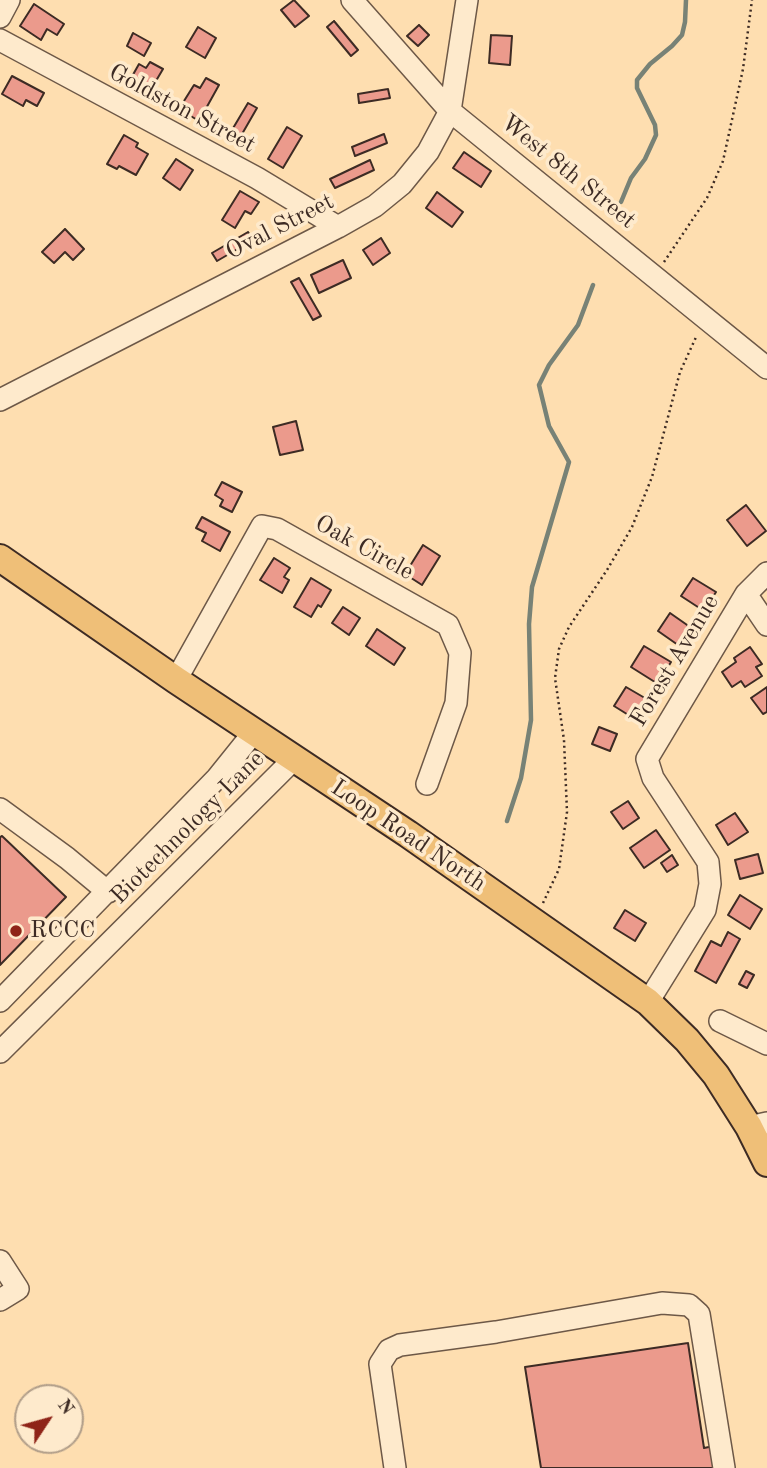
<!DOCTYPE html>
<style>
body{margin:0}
#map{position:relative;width:767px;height:1468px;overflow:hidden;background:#fedeb0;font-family:"Old Standard TT",serif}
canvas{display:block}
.north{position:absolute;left:14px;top:1384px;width:70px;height:70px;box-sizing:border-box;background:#feeacc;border:2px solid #b19e89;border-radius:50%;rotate:54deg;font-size:19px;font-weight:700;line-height:28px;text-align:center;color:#3d2b24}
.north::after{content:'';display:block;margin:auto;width:24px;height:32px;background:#8f2418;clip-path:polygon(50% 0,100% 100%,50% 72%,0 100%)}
</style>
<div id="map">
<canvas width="767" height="1468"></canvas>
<div class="north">N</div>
</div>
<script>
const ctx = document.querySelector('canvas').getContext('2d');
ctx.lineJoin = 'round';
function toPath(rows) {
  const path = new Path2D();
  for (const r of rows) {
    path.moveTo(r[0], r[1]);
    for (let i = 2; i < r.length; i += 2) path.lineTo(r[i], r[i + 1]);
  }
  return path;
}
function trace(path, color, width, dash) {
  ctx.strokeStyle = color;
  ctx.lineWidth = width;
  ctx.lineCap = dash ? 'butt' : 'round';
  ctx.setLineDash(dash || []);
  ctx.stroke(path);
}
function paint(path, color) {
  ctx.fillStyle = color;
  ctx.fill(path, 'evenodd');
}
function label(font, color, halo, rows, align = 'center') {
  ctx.font = font + ' "Old Standard TT",serif';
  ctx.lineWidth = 7;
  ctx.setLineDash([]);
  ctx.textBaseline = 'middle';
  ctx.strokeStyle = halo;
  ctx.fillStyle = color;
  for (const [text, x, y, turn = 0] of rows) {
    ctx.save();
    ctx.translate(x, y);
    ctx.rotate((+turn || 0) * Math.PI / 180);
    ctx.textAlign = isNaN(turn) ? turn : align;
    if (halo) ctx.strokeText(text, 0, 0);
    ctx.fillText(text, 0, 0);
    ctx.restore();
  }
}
trace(toPath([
 [621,202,631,178,645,159,656,135,655,125,637,88,637,80,650,64,672,46,682,35,685,22,686,0],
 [507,821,521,778,531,720,529,624,532,587,569,462,549,426,539,385,549,365,578,325,593,285]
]), '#788276', 4.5);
const building = toPath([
 [294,0,309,16,295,27,281,10,294,0],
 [34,4,64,24,57,35,47,29,41,40,20,26,34,4],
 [334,21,358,50,351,56,327,27,334,21],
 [419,25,429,35,418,46,407,36,419,25],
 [198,27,216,38,205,58,186,47,198,27],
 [133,33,151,43,144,56,127,46,133,33],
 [491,35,512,36,510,65,489,63,491,35],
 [150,62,163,69,150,91,130,80,139,64,146,68,150,62],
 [12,76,44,93,37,106,26,100,23,106,2,94,12,76],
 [206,78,219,85,199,121,179,109,194,85,200,88,206,78],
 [388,89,390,98,359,103,358,94,388,89],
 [248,103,257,108,238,141,229,135,248,103],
 [287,127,302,136,283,168,268,159,287,127],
 [384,134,387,143,355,156,352,147,384,134],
 [124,135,138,143,136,147,148,154,136,175,119,166,117,169,107,164,124,135],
 [464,152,491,171,481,187,453,168,464,152],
 [176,159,193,170,180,190,163,178,176,159],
 [370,160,374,170,335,188,330,179,370,160],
 [240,191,259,202,251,214,245,211,235,228,222,220,240,191],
 [437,192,463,212,452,227,426,208,437,192],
 [65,229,84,249,73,260,65,252,54,263,42,252,65,229],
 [248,232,253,240,217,261,212,253,248,232],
 [381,238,390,253,373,265,363,250,381,238],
 [343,260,351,278,319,293,311,275,343,260],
 [299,278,321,316,313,320,291,282,299,278],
 [296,421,303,450,280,455,273,427,296,421],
 [222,482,242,492,232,512,220,506,223,500,215,495,222,482],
 [746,505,766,531,747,546,727,520,746,505],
 [202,517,230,532,220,551,202,541,206,533,196,528,202,517],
 [423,545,440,556,422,585,405,574,423,545],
 [274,558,290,568,284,577,289,580,282,593,260,580,274,558],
 [311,578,331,590,321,607,318,605,311,617,294,607,311,578],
 [693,578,716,592,704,611,681,596,693,578],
 [343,607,360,618,349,635,332,623,343,607],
 [670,613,690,627,678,645,658,631,670,613],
 [377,629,405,648,394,665,366,646,377,629],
 [644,646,671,662,658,684,631,667,644,646],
 [750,647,762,664,756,667,762,676,745,687,741,681,732,687,722,672,736,662,734,658,750,647],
 [626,687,650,701,638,721,614,706,626,687],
 [767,687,767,712,763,714,751,698,767,687],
 [599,727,617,734,610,751,592,744,599,727],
 [628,801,639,818,623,829,611,812,628,801],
 [735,813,748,832,728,845,716,825,735,813],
 [656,830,670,850,644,868,630,848,656,830],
 [2,836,66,897,0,965,0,837,2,836],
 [758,854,763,873,740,879,735,860,758,854],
 [672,855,678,865,667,872,661,863,672,855],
 [740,895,762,909,750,929,728,915,740,895],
 [625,910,646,923,635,941,614,928,625,910],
 [728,932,740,939,716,983,695,971,711,941,721,946,728,932],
 [746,971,754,975,747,988,739,984,746,971],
 [688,1343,704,1448,714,1446,717,1468,541,1468,525,1367,688,1343]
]);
paint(building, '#eb9a8c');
trace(building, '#3d2b24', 2);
const minor = toPath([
 [352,0,450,111,767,368],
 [0,17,9,0],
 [0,40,257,178,338,227],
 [0,400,338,227,375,206,402,184,428,152,450,111,467,0],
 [746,594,767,625],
 [176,680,262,526,277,529,448,625,460,653,456,703,427,784],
 [0,809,67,858,108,892],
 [0,1001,217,778,254,732],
 [648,1002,705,910,710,884,708,862,653,778,647,759,746,594,767,573],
 [720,1021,767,1044],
 [0,1052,294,759],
 [749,1127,767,1123],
 [0,1261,18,1289,0,1300],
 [395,1468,380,1364,389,1350,400,1345,496,1332,662,1303,689,1305,699,1314,724,1468]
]);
const major = toPath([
 [0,558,176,680,408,834,648,1002,687,1040,716,1075,749,1127,767,1163]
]);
trace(minor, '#6d5847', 24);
trace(major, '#3d2b24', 30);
trace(toPath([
 [664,262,707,198,723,161,743,69,752,0],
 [543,903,559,869,567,812,564,740,555,678,559,649,569,627,607,570,632,527,652,477,680,372,697,335]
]), '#3d2b24', 2.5, [2, 3.5]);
trace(minor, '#feeacc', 21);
trace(major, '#efbf78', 26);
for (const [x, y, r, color] of [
 [16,931,7,"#8f2418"]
]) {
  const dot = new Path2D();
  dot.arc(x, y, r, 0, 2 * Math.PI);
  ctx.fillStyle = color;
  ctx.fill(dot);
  trace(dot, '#feeacc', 2.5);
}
label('24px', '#3d2b24', '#feeacc', [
 ["Goldston Street",182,109,28],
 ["West 8th Street",568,172,39],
 ["Oval Street",280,227,-27],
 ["Oak Circle",364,548,29],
 ["Forest Avenue",675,661,-59],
 ["Biotechnology Lane",188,828,-45],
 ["Loop Road North",408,836,34]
]);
label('24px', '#3d2b24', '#feeacc', [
 ["RCCC",30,931]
], 'left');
</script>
